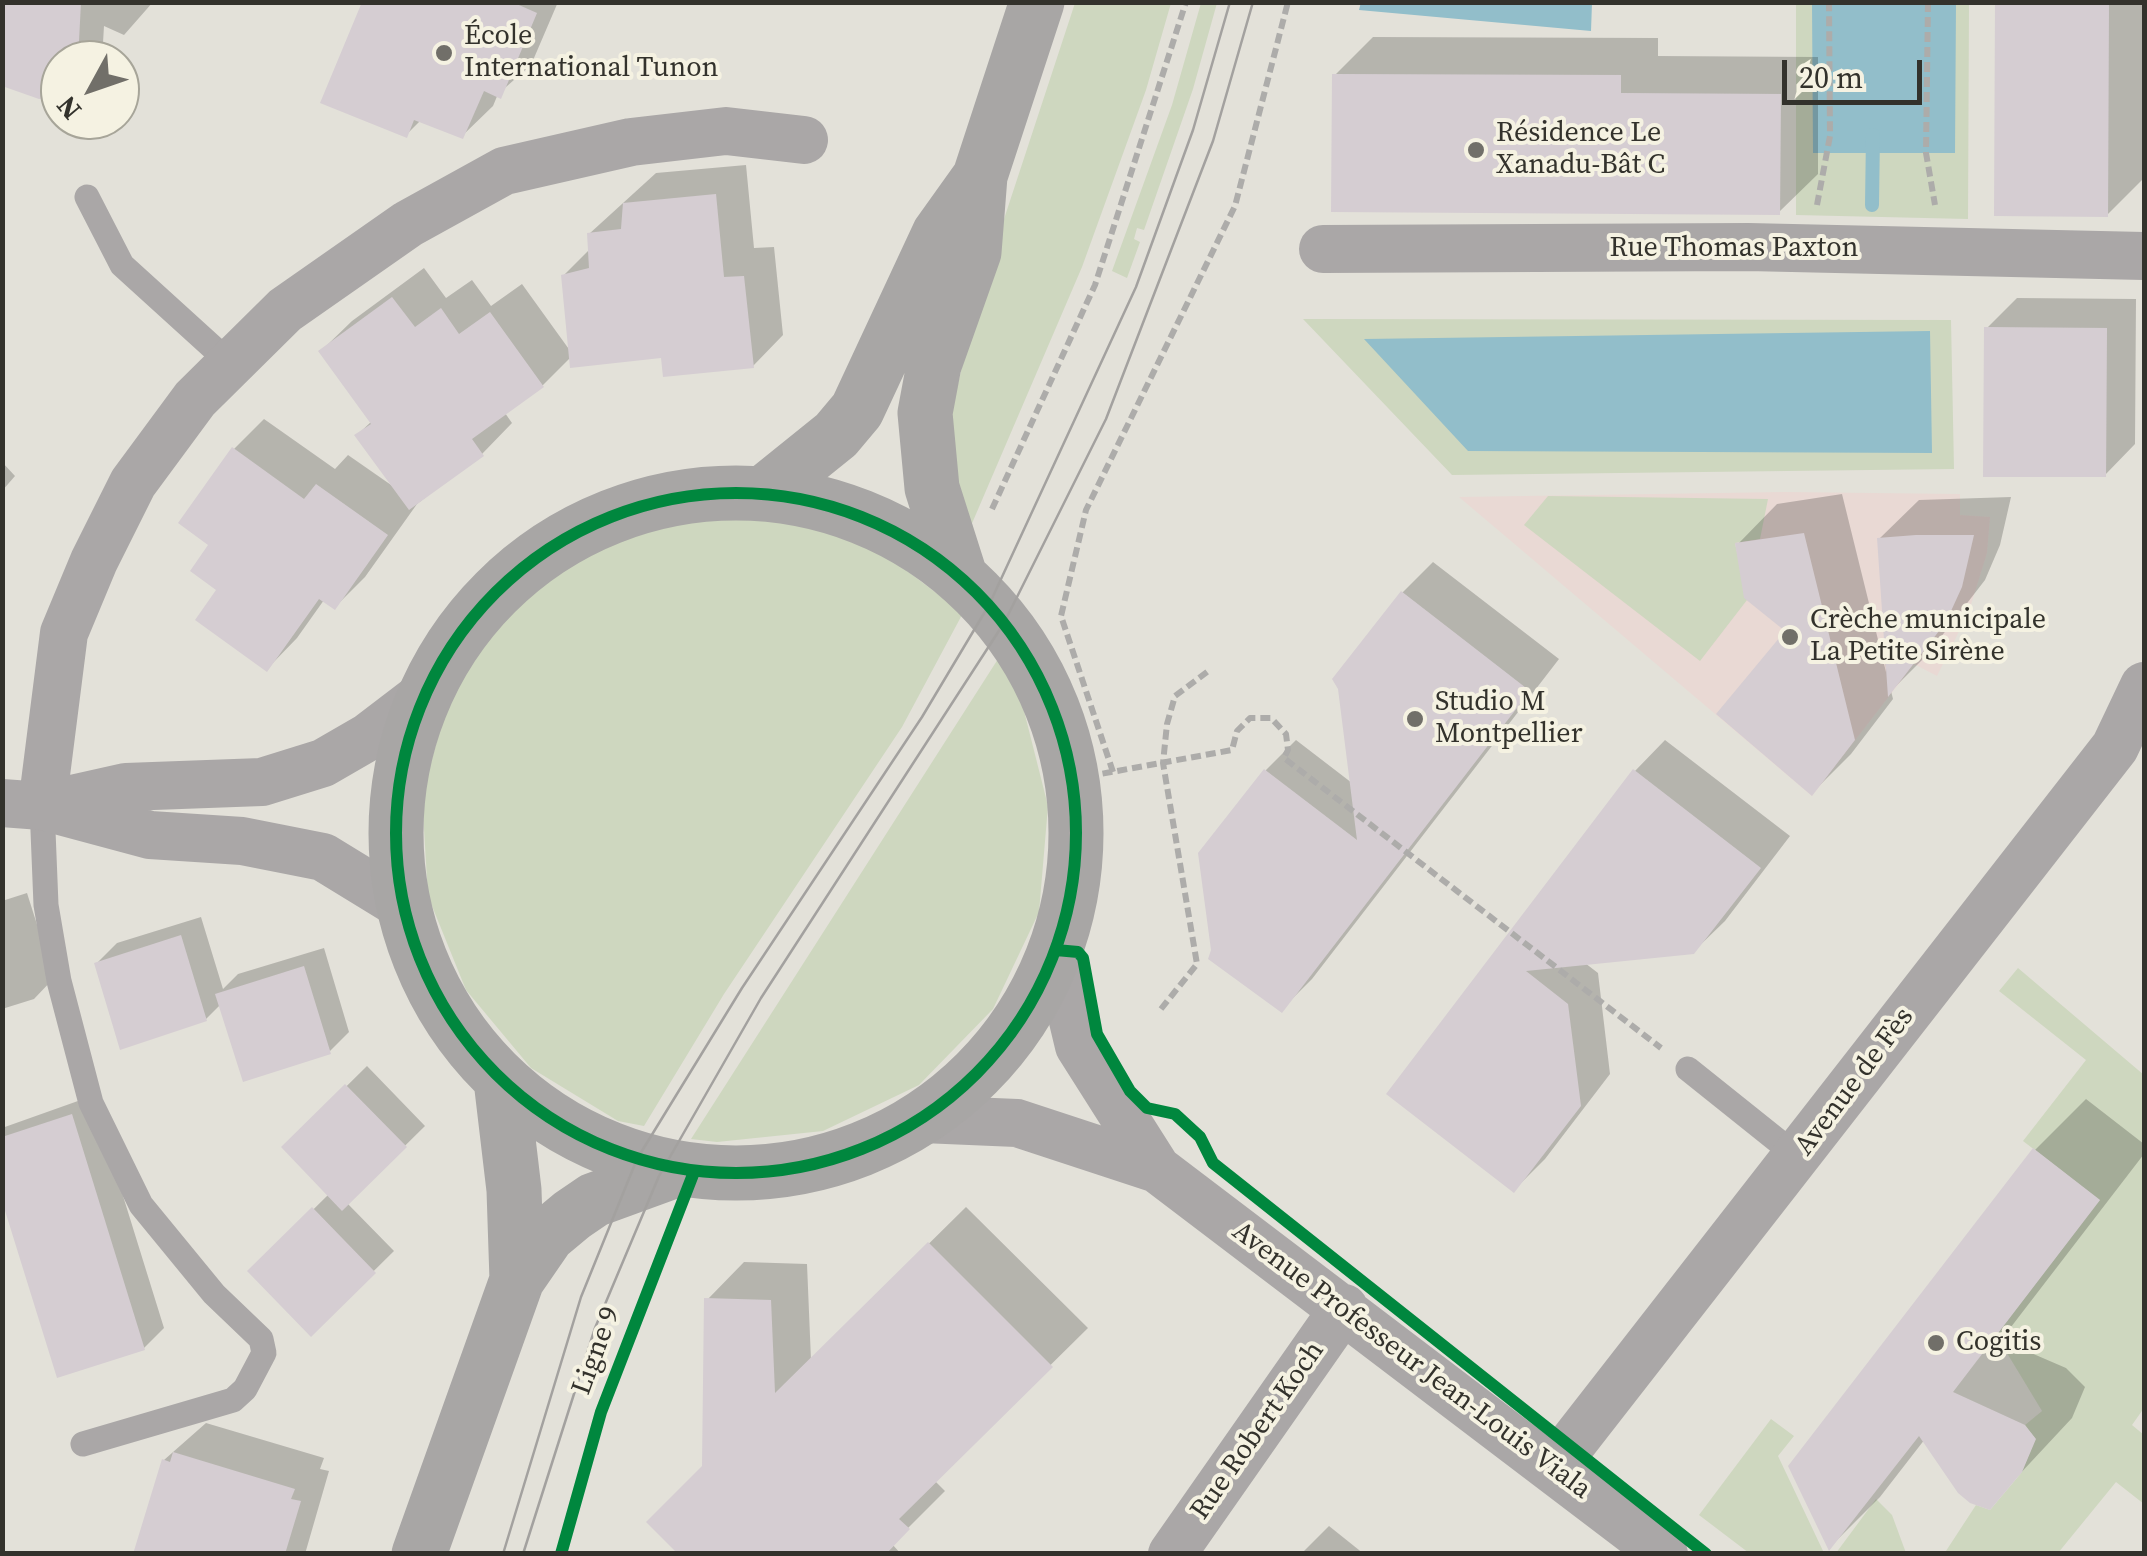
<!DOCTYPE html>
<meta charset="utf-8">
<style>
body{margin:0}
#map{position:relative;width:2147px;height:1556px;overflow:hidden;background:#e3e1d9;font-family:"Source Serif 4",serif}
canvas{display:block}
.frame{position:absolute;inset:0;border:5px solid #33322c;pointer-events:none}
.north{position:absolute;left:40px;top:40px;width:100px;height:100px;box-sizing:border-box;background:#f5f2e2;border:2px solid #a7a599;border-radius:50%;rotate:230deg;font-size:28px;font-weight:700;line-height:40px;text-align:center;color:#33322c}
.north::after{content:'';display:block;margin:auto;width:35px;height:45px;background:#716f69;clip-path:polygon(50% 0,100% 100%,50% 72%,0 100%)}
.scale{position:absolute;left:1782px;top:60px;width:140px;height:45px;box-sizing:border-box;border:5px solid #33322c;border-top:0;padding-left:12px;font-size:30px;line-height:35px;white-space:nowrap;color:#33322c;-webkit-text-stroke:8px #f5f2e2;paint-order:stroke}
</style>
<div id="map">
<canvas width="2147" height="1556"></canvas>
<div class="frame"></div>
<div class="north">N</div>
<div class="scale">20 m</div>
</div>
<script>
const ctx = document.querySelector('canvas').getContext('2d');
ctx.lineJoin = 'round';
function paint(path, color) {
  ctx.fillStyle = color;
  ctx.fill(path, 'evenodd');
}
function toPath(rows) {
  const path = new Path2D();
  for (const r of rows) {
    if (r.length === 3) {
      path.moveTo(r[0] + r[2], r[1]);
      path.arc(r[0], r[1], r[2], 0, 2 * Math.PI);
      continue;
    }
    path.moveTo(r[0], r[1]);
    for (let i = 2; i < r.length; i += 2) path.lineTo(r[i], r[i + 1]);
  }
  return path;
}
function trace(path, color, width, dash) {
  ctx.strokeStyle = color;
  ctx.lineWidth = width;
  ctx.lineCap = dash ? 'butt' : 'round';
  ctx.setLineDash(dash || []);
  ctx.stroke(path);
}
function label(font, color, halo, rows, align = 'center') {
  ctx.font = font + ' "Source Serif 4",serif';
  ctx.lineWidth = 8;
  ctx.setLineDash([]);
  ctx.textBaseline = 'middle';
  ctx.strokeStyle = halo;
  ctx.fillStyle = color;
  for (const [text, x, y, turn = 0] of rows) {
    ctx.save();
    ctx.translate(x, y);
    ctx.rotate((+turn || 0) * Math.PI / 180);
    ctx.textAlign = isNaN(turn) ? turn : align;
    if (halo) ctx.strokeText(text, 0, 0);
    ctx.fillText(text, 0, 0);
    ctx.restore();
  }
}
paint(toPath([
 [1785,492,1960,494,1960,515,1990,517,1987,553,1969,611,1937,676,1914,664,1812,796,1459,497]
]), '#e9d9d4');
paint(toPath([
 [1075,3,1171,3,1146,90,1082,267,970,528,944,440,982,286],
 [1201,3,1217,3,1193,89,1144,230,1137,228,1134,239,1140,242,1127,278,1112,271,1172,105],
 [1796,3,1969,3,1968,219,1796,215],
 [1303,319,1951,320,1954,469,1452,475],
 [1548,496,1768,499,1760,539,1735,543,1747,600,1700,661,1524,525],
 [782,517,878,549,963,613,902,727,724,994,644,1126,618,1121,531,1068,466,990,428,896,422,795,449,697,505,614,585,551,680,518],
 [998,659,1022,703,1048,806,1039,912,993,1009,919,1085,823,1131,717,1142,691,1139],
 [2018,968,2144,1075,2144,1408,2132,1425,2144,1435,2144,1504,2116,1482,2058,1553,1944,1554,1976,1505,1990,1510,2022,1472,2035,1439,2025,1425,2042,1411,1996,1335,2100,1200,2023,1141,2086,1060,1999,991],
 [1771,1419,1794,1436,1778,1456,1824,1553,1749,1553,1699,1515],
 [1876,1499,1892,1515,1906,1553,1836,1553]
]), '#ced7bf');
paint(toPath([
 [1361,2,1592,3,1591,31,1359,10],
 [1812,3,1956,3,1955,153,1813,153],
 [1930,331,1932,453,1468,451,1364,339]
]), '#92beca');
paint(toPath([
 [2,2,153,2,124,35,104,26,102,60,60,60,60,96],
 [365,2,558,2,531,65,498,94,493,106,462,136,421,120,406,135],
 [1998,2,2144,2,2144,178,2107,215],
 [1373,37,1658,38,1658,56,1818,57,1818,174,1779,212,1335,75],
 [746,165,754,248,774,247,783,335,753,366,663,355,572,356,543,385,505,413,512,423,482,454,417,504,365,577,335,607,324,600,297,638,267,669,219,589,211,545,234,449,264,419,335,469,348,455,394,487,357,435,372,421,321,351,352,321,424,268,446,298,472,280,491,306,522,284,571,352,563,276,590,249,589,234,656,173],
 [2017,298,2136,299,2135,444,2105,475,1987,328],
 [2,462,15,476,2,491],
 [1842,494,1886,672,1879,539,1919,500,2011,497,2000,545,1985,580,1927,655,1891,691,1893,699,1851,754,1812,793,1788,631,1738,544,1777,504],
 [1433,562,1559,659,1312,979,1281,1010,1266,770,1296,740,1352,783,1402,593],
 [1665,740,1790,836,1725,921,1693,952,1585,963,1598,973,1610,1074,1545,1159,1514,1190,1389,1093,1635,771],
 [27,893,54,978,34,999,2,1009,2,901],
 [201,917,223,989,238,974,324,948,349,1032,329,1052,221,1004,206,1019,97,963,117,943],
 [367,1066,425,1126,347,1203,394,1251,311,1333,251,1271,329,1194,285,1147],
 [92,1096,164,1328,144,1348,2,1193,2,1128],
 [2086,1099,2144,1144,2144,1154,2001,1340,2066,1368,2085,1387,2072,1418,1989,1507,1925,1439,1880,1497,1830,1547,2035,1150],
 [966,1207,1088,1328,934,1480,945,1491,892,1544,901,1554,681,1554,704,1467,707,1300,744,1262,807,1264,811,1360],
 [206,1423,324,1458,320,1469,329,1471,305,1554,135,1554,164,1460],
 [1329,1526,1364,1554,1301,1554]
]), '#0003');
trace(toPath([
 [1872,205,1873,135]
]), '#92beca', 14);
paint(toPath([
 [2,2,81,2,78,60,60,60,60,98,39,99,2,86],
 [362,2,512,2,537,13,501,99,484,91,463,139,414,120,407,138,320,103],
 [1995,2,2109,2,2108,217,1994,216],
 [1332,74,1621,75,1621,93,1781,94,1780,215,1331,212],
 [716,194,724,277,744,276,754,368,663,377,661,358,570,368,561,275,589,268,587,233,621,229,623,203],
 [392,297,415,327,441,308,459,334,490,312,544,387,472,439,484,456,409,510,354,435,371,424,318,351],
 [1984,327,2107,328,2106,477,1983,477],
 [232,447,304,499,316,484,388,535,335,610,319,599,267,672,195,620,216,590,190,571,208,545,178,523],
 [1804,533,1855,740,1812,796,1716,714,1785,631,1744,598,1735,543],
 [1916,535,1974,535,1962,587,1946,622,1888,697,1877,538],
 [1401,591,1530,691,1282,1013,1208,959,1211,950,1198,853,1264,769,1357,840,1338,689,1332,679],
 [1633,769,1761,868,1694,954,1526,971,1568,1004,1581,1106,1514,1193,1386,1094],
 [181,935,207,1021,120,1050,94,963],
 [304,966,331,1054,243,1082,215,994],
 [345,1084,407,1147,342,1211,281,1147],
 [72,1114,145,1350,57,1378,2,1201,2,1137],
 [2033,1148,2100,1200,1953,1392,2025,1425,2036,1439,2022,1472,1990,1510,1970,1503,1958,1493,1919,1436,1829,1551,1788,1466],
 [312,1207,376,1273,311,1337,247,1271],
 [928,1242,1053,1367,899,1519,910,1529,886,1554,678,1554,646,1522,702,1466,704,1298,771,1300,775,1393],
 [173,1452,295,1489,291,1499,301,1501,285,1554,133,1554,162,1459,170,1462]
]), '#d5cdd2');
trace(toPath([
 [1928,2,1926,153,1935,205],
 [1817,205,1830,136,1829,2],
 [992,509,1095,285,1186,2],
 [1113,772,1061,616,1086,510,1235,206,1288,2],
 [1073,779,1232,750,1237,731,1250,718,1271,718,1286,734,1288,750,1284,758,1661,1048],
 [1161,1009,1197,964,1163,763,1167,724,1175,696,1211,669]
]), '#adacaa', 6, [10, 5]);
trace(toPath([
 [87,197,122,265,231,364],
 [42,806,46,905,59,981,91,1103,141,1205,214,1294,261,1339,264,1353,245,1389,233,1400,83,1444],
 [1688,1069,1798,1157]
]), '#aaa7a7', 25);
trace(toPath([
 [1323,249,1748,247,2144,256],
 [2,803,42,806,150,835,242,841,323,857,403,906],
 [50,804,126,787,262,782,323,763,368,737,423,695],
 [42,806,64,633,94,561,133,483,195,399,285,310,408,224,504,171,631,142,726,131,804,140],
 [1056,950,1079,1046,1157,1169,1664,1554],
 [923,1119,1017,1123,1157,1169],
 [1553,1468,2115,747,2144,686],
 [1172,1554,1344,1308]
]), '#aaa7a7', 48);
trace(toPath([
 [736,833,340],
 [764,493,836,435,857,410,939,234,979,178],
 [960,576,932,488,925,413,934,365,974,252,980,176,1037,2],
 [501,1080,514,1190,517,1280],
 [419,1554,517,1280,548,1235,572,1215,594,1200,679,1169]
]), '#a8a6a5', 55);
trace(toPath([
 [503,1554,581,1297,637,1159,742,988,922,717,989,605,1136,287,1193,130,1230,2],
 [523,1554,595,1328,659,1176,761,998,1004,623,1106,419,1213,141,1253,2]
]), '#a3a19f', 2.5);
trace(toPath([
 [736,833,340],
 [1056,950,1078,952,1083,958,1097,1034,1130,1091,1147,1108,1175,1114,1200,1137,1213,1163,1706,1554],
 [561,1554,601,1412,694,1172]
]), '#00873e', 12);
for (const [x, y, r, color] of [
 [444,53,10,"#716f69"],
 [1476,150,10,"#716f69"],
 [1790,637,10,"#716f69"],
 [1415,719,10,"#716f69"],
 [1936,1343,10,"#716f69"]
]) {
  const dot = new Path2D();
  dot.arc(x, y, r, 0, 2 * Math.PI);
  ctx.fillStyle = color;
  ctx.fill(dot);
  trace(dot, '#f5f2e2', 4);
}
label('28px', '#33322c', '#f5f2e2', [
 ["École",464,37],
 ["International Tunon",464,69],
 ["Résidence Le",1496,134],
 ["Xanadu-Bât C",1496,166],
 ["Crèche municipale",1810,621],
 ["La Petite Sirène",1810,653],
 ["Studio M",1435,703],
 ["Montpellier",1435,735],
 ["Cogitis",1956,1343]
], 'left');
label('28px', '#33322c', '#f5f2e2', [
 ["Rue Thomas Paxton",1734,249],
 ["Avenue de Fès",1855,1082,-53],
 ["Ligne 9",597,1351,-70],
 ["Avenue Professeur Jean-Louis Viala",1411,1361,37],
 ["Rue Robert Koch",1258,1431,-55]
]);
</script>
